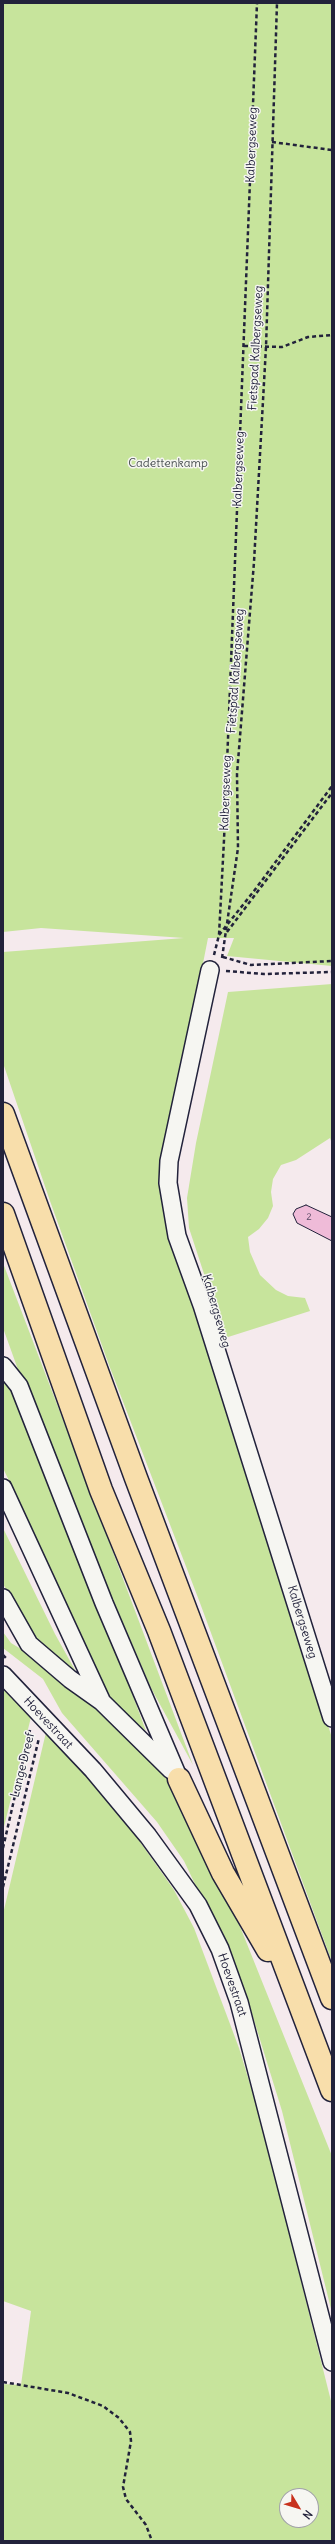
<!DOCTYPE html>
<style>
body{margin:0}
#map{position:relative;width:335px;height:2544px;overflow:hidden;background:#f5eaed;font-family:Delius,sans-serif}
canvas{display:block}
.frame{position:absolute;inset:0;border:4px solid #22223b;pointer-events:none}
.north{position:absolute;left:279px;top:2488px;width:40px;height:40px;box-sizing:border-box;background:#f6f6f2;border:1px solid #a1a1a9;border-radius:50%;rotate:128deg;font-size:11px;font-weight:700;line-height:16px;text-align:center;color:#22223b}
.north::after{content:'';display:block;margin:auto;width:14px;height:18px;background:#c8321e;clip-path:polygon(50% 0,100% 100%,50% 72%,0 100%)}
</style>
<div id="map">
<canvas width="335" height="2544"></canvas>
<div class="frame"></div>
<div class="north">N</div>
</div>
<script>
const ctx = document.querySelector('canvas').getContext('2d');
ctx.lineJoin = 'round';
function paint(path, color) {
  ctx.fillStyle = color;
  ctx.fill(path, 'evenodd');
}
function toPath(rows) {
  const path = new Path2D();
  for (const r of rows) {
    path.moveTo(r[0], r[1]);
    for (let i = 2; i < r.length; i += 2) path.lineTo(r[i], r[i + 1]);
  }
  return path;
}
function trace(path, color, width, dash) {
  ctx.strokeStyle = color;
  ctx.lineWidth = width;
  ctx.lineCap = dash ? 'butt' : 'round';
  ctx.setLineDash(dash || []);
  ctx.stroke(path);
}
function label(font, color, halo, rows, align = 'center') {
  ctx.font = font + ' Delius,sans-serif';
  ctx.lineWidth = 3;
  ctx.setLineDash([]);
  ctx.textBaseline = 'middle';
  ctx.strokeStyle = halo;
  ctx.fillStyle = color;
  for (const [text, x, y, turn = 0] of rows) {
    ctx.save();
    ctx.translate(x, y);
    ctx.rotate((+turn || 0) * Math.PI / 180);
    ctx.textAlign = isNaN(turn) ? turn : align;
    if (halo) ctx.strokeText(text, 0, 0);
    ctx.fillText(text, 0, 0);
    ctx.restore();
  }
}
paint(toPath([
 [3,3,332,3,332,966,227,956,234,938,208,938,164,1161,253,1484,332,1738,332,1962,200,1603,109,1365,50,1201,3,1063,3,952,184,938,41,928,3,932],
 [332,984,332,1144,330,1138,296,1160,281,1165,273,1179,271,1192,273,1206,268,1218,259,1229,248,1237,250,1252,260,1275,276,1290,288,1296,305,1298,310,1311,225,1338,189,1228,187,1198,196,1143,228,992],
 [3,1263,81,1467,193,1765,151,1688,59,1475,29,1400,3,1328],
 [3,1380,16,1394,106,1623,146,1731,116,1706,96,1677,76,1624,3,1468],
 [3,1528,55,1634,80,1679,42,1649,3,1584],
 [3,1632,11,1643,46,1664,166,1768,241,1929,332,2156,332,2313,282,2111,249,2004,223,1933,204,1903,184,1861,157,1822,62,1713,43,1679,3,1648],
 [3,1687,31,1717,3,1831],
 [47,1728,126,1822,174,1890,194,1928,239,2048,260,2117,332,2405,332,2541,3,2541,3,2384,21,2385,31,2311,3,2301,3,1914],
 [287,2496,311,2496,311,2520,287,2520]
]), '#c7e49c');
const building = toPath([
 [306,1205,332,1217,332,1241,297,1223,293,1214,296,1209,306,1205]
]);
paint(building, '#efbbd8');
trace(building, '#22223b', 1);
const minor = toPath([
 [210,970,169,1161,168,1183,177,1236,202,1305,332,1718],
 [3,1366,19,1386,104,1603,179,1779],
 [3,1488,101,1700],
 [3,1598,29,1644,70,1679,101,1701,171,1770],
 [3,1675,93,1770,148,1836,198,1905,220,1949,239,2002,332,2362]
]);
const highway = toPath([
 [3,1114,136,1478,332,1998],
 [3,1214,101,1490,159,1631,332,2090],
 [179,1779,223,1873,268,1950]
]);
trace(minor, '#22223b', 20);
trace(highway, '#22223b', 25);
trace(toPath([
 [272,142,332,150],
 [244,346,282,347,308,337,332,335],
 [227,932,332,793],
 [219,935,254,891,332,786],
 [214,955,219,935,224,840,257,3],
 [223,957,251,965,332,961],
 [222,958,238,848,237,774,254,562,266,347,277,3],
 [226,971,264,974,332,972],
 [3,1655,7,1659],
 [3,1848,30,1730],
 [3,1887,39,1738],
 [3,2382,68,2393,103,2406,119,2418,130,2432,131,2441,123,2487,126,2499,146,2525,152,2541]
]), '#22223b', 2.5, [4, 3]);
trace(minor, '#f6f6f2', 17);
trace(highway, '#f8deab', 22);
label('10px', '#554862', null, [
 ["2",309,1217]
]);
label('12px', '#22223b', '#f6f6f2', [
 ["Kalbergseweg",252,145,-88],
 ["Fietspad Kalbergseweg",256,348,-87],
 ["Kalbergseweg",239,469,-88],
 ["Fietspad Kalbergseweg",236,671,-86],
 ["Kalbergseweg",226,793,-88],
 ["Kalbergseweg",216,1311,74],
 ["Kalbergseweg",302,1622,73],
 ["Hoevestraat",48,1723,47],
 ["Lange Dreef",23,1765,-76],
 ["Hoevestraat",232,1985,71]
]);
label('12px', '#4b5253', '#f6f6f2', [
 ["Cadettenkamp",168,464]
]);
</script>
